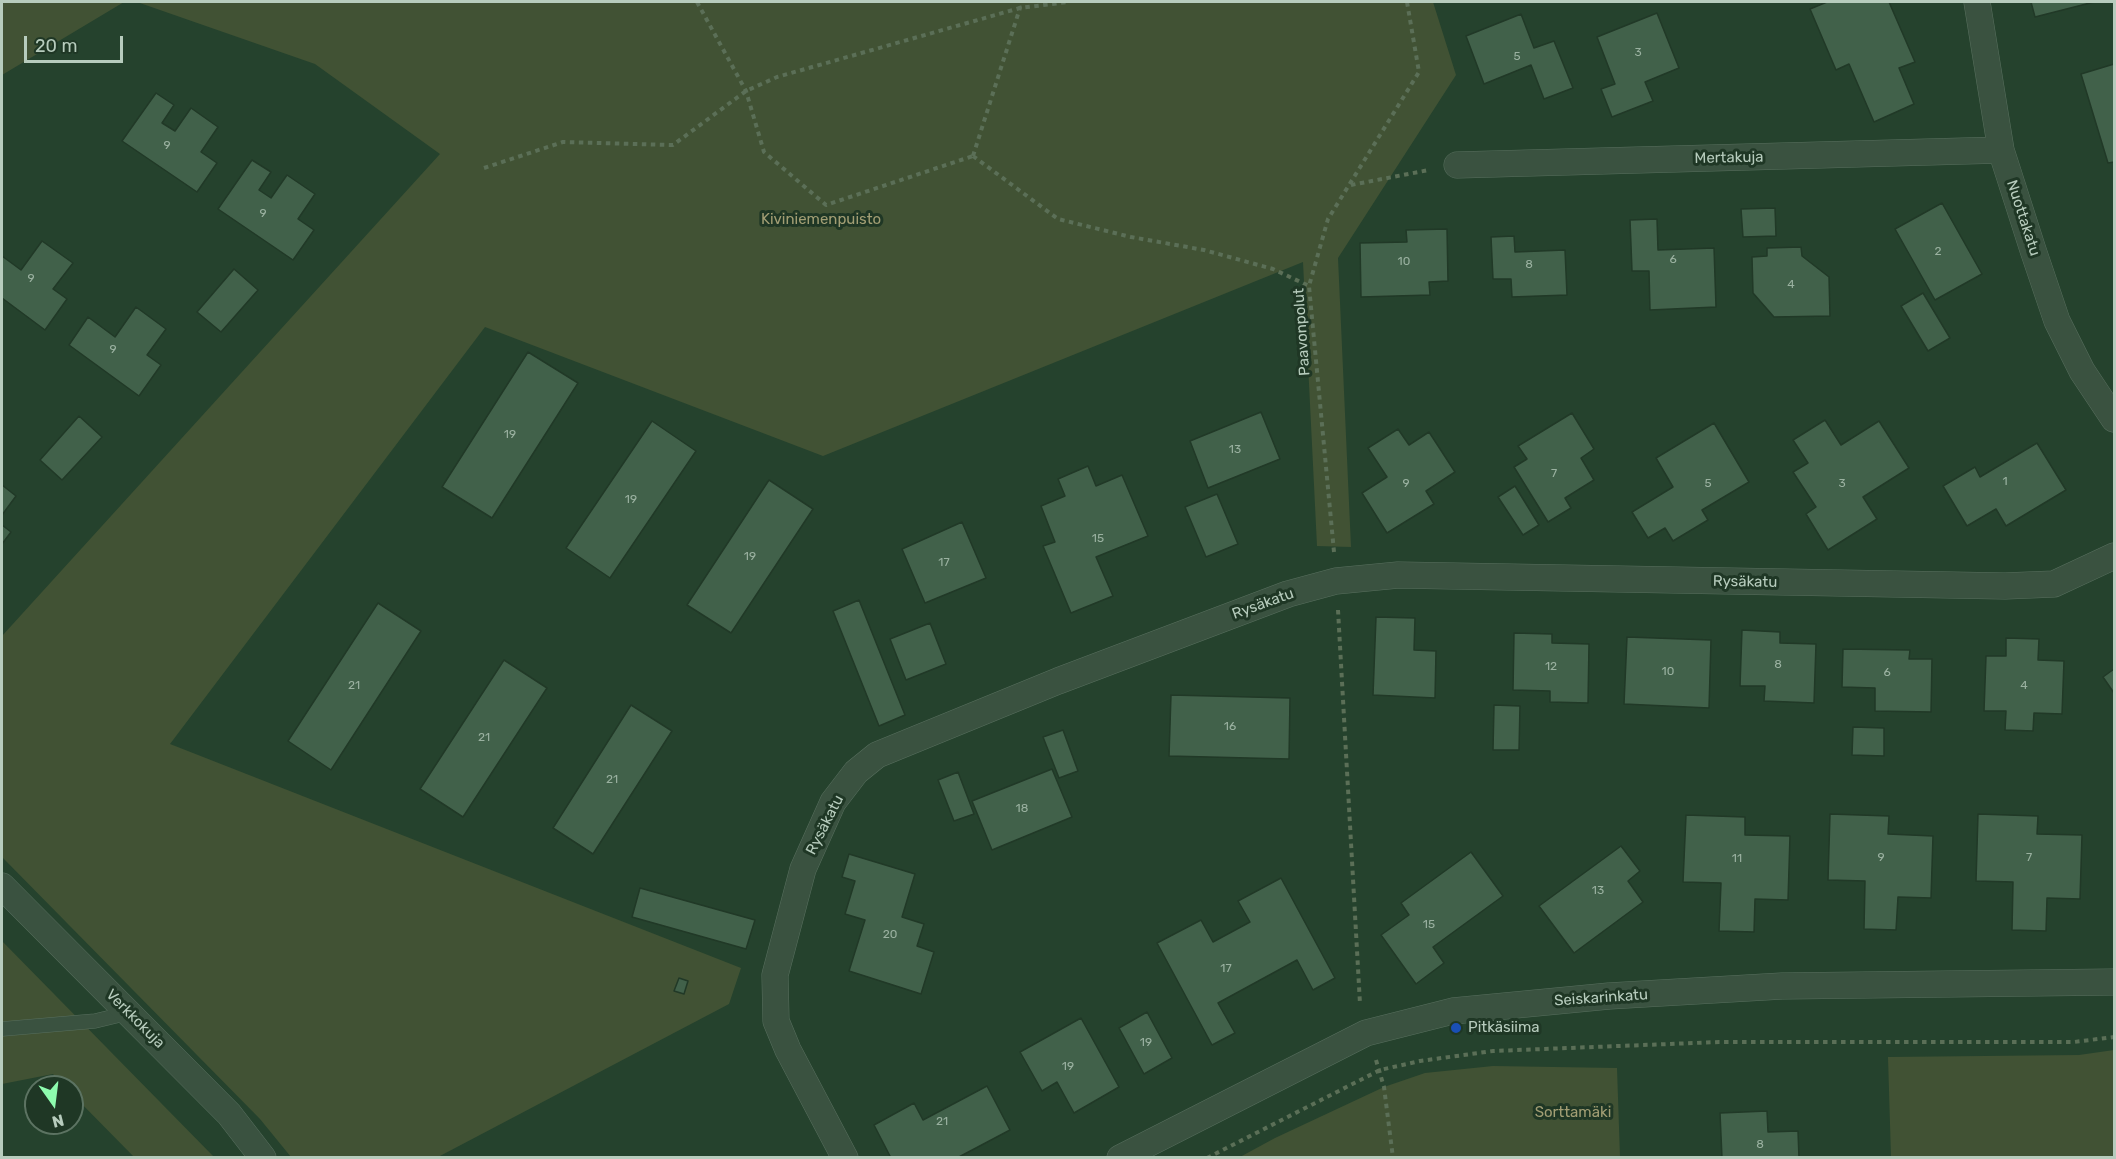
<!DOCTYPE html>
<meta charset="utf-8">
<style>
body{margin:0}
#map{position:relative;width:2116px;height:1159px;overflow:hidden;background:#25422d;font-family:Rubik,sans-serif}
canvas{display:block}
.frame{position:absolute;inset:0;border:3px solid #b7ccbd;pointer-events:none}
.north{position:absolute;left:24px;top:1075px;width:60px;height:60px;box-sizing:border-box;background:#1f3725;border:2px solid #5c7362;border-radius:50%;rotate:166deg;font-size:16px;font-weight:700;line-height:24px;text-align:center;color:#b7ccbd}
.north::after{content:'';display:block;margin:auto;width:21px;height:27px;background:#8dfbae;clip-path:polygon(50% 0,100% 100%,50% 72%,0 100%)}
.scale{position:absolute;left:24px;top:36px;width:99px;height:27px;box-sizing:border-box;border:3px solid #b7ccbd;border-top:0;padding-left:8px;font-size:18px;line-height:21px;white-space:nowrap;color:#b7ccbd;-webkit-text-stroke:4px #1f3725;paint-order:stroke}
</style>
<div id="map">
<canvas width="2116" height="1159"></canvas>
<div class="frame"></div>
<div class="north">N</div>
<div class="scale">20 m</div>
</div>
<script>
const ctx = document.querySelector('canvas').getContext('2d');
ctx.lineJoin = 'round';
function paint(path, color) {
  ctx.fillStyle = color;
  ctx.fill(path, 'evenodd');
}
function toPath(rows) {
  const path = new Path2D();
  for (const r of rows) {
    path.moveTo(r[0], r[1]);
    for (let i = 2; i < r.length; i += 2) path.lineTo(r[i], r[i + 1]);
  }
  return path;
}
function trace(path, color, width, dash) {
  ctx.strokeStyle = color;
  ctx.lineWidth = width;
  ctx.lineCap = dash ? 'butt' : 'round';
  ctx.setLineDash(dash || []);
  ctx.stroke(path);
}
function label(font, color, halo, rows, align = 'center') {
  ctx.font = font + ' Rubik,sans-serif';
  ctx.lineWidth = 6;
  ctx.setLineDash([]);
  ctx.textBaseline = 'middle';
  ctx.strokeStyle = halo;
  ctx.fillStyle = color;
  for (const [text, x, y, turn = 0] of rows) {
    ctx.save();
    ctx.translate(x, y);
    ctx.rotate((+turn || 0) * Math.PI / 180);
    ctx.textAlign = isNaN(turn) ? turn : align;
    if (halo) ctx.strokeText(text, 0, 0);
    ctx.fillText(text, 0, 0);
    ctx.restore();
  }
}
paint(toPath([
 [2,2,124,2,2,75],
 [137,2,1433,2,1456,75,1338,258,1351,547,1317,546,1303,262,823,456,485,327,170,744,741,968,729,1004,438,1157,291,1157,260,1119,2,857,2,636,440,154,315,64],
 [2,941,214,1157,134,1157,72,1094,72,1087,65,1087,53,1074,2,1084],
 [2114,1050,2114,1157,1891,1157,1888,1057,2079,1055],
 [1493,1066,1617,1068,1620,1157,1240,1157,1275,1138,1384,1087,1425,1073]
]), '#415234');
const building = toPath([
 [1827,2,1889,2,1915,62,1899,68,1914,104,1874,122,1849,64,1836,70,1810,9,1827,2],
 [2031,2,2094,2,2035,17,2031,2],
 [1657,13,1679,68,1645,82,1653,101,1612,117,1601,89,1615,84,1597,37,1657,13],
 [1521,14,1534,48,1554,41,1573,88,1544,99,1531,65,1484,84,1466,36,1521,14],
 [2114,64,2114,162,2108,163,2081,74,2114,64],
 [156,93,174,105,162,123,175,131,191,108,218,127,201,152,217,163,197,192,122,141,156,93],
 [252,160,271,172,259,190,271,198,287,175,315,194,298,219,314,230,293,260,218,209,252,160],
 [1942,203,1982,274,1935,300,1895,229,1942,203],
 [1775,208,1776,236,1743,237,1741,209,1775,208],
 [1657,219,1658,250,1714,248,1716,307,1650,310,1649,271,1632,271,1630,220,1657,219],
 [1447,229,1448,281,1429,282,1430,295,1361,297,1360,243,1407,242,1406,230,1447,229],
 [1514,236,1515,252,1565,250,1567,295,1512,297,1511,279,1493,279,1491,237,1514,236],
 [42,241,73,263,53,289,67,299,45,330,2,298,2,256,21,270,42,241],
 [1801,247,1802,256,1829,277,1830,316,1774,317,1753,293,1752,257,1767,256,1767,248,1801,247],
 [234,269,258,290,221,332,197,312,234,269],
 [1923,293,1950,338,1928,351,1901,306,1923,293],
 [136,307,166,329,147,355,161,365,139,396,69,345,88,317,115,337,136,307],
 [528,352,578,383,492,518,442,487,528,352],
 [1261,412,1280,459,1208,488,1190,441,1261,412],
 [1572,413,1594,449,1581,458,1594,480,1565,498,1571,508,1548,522,1514,467,1527,459,1518,446,1572,413],
 [79,416,102,437,62,480,40,460,79,416],
 [1825,420,1841,445,1879,421,1909,468,1863,497,1877,519,1828,550,1806,514,1816,507,1793,472,1808,463,1793,440,1825,420],
 [652,421,696,451,610,578,566,548,652,421],
 [1714,423,1749,482,1702,510,1708,520,1673,541,1665,528,1648,538,1632,512,1673,487,1656,458,1714,423],
 [1398,429,1409,445,1429,432,1455,472,1426,491,1434,504,1387,533,1362,493,1387,477,1368,448,1398,429],
 [2037,443,2066,490,2006,526,1996,509,1967,526,1943,486,1975,467,1980,477,2037,443],
 [1088,466,1096,486,1122,475,1148,536,1096,557,1113,596,1071,613,1043,546,1055,542,1041,506,1065,496,1058,479,1088,466],
 [769,480,813,509,731,633,687,605,769,480],
 [2,485,16,496,2,515,2,485],
 [1515,486,1539,525,1523,535,1498,497,1515,486],
 [1217,494,1238,544,1206,557,1185,507,1217,494],
 [962,522,986,578,925,603,902,549,962,522],
 [2,525,11,532,2,544,2,525],
 [859,600,905,715,879,726,833,611,859,600],
 [378,603,421,631,331,770,288,741,378,603],
 [1376,617,1415,618,1414,650,1436,651,1435,698,1373,695,1376,617],
 [930,623,946,664,906,680,890,639,930,623],
 [1742,630,1780,632,1780,643,1816,644,1814,703,1764,701,1765,686,1740,686,1742,630],
 [1514,633,1552,634,1552,643,1589,644,1588,703,1550,702,1550,691,1513,690,1514,633],
 [1627,637,1711,640,1709,708,1624,704,1627,637],
 [2006,638,2039,639,2038,660,2064,661,2062,714,2034,713,2033,731,2005,730,2006,711,1984,711,1986,656,2006,656,2006,638],
 [1843,649,1910,650,1909,659,1932,659,1931,712,1875,711,1875,688,1842,687,1843,649],
 [504,660,547,688,463,817,420,789,504,660],
 [2114,669,2114,693,2103,677,2114,669],
 [1171,695,1290,698,1289,759,1169,756,1171,695],
 [631,705,672,731,593,854,553,828,631,705],
 [1494,705,1520,706,1519,750,1493,750,1494,705],
 [1853,727,1884,728,1884,756,1852,755,1853,727],
 [1063,730,1078,771,1059,778,1043,737,1063,730],
 [1052,769,1072,817,992,850,972,801,1052,769],
 [958,772,974,814,954,821,938,780,958,772],
 [1830,814,1889,816,1888,834,1933,836,1931,898,1898,897,1896,930,1864,929,1865,881,1828,880,1830,814],
 [1978,814,2038,816,2037,834,2082,835,2080,899,2047,898,2046,931,2012,930,2013,882,1976,881,1978,814],
 [1686,815,1745,817,1745,835,1790,836,1788,900,1755,899,1754,932,1719,931,1721,883,1683,882,1686,815],
 [1621,846,1640,871,1628,881,1643,902,1574,953,1539,906,1621,846],
 [1471,852,1503,896,1433,947,1444,963,1416,984,1381,935,1409,915,1401,903,1471,852],
 [849,854,915,874,902,917,924,924,917,946,934,952,921,994,849,971,865,920,845,914,855,881,842,877,849,854],
 [1281,878,1335,978,1313,990,1297,960,1218,1003,1235,1033,1212,1045,1157,943,1201,920,1213,942,1250,922,1238,901,1281,878],
 [640,888,755,920,746,949,632,917,640,888],
 [679,978,688,981,684,994,674,991,679,978],
 [1147,1012,1172,1058,1144,1074,1119,1028,1147,1012],
 [1081,1018,1119,1087,1074,1113,1057,1082,1042,1091,1020,1052,1081,1018],
 [987,1086,1010,1130,957,1158,891,1158,874,1125,914,1103,923,1120,987,1086],
 [1767,1111,1768,1132,1798,1131,1799,1158,1722,1158,1720,1113,1767,1111]
]);
paint(building, '#41614a');
trace(building, '#213927', 1.5);
const lane = toPath([
 [2,1029,95,1021,128,1013]
]);
const street = toPath([
 [1977,2,2001,150,2033,250,2057,321,2082,371,2114,419],
 [1457,165,2001,150],
 [2,886,229,1114,263,1158],
 [845,1158,788,1050,776,1021,775,975,803,869,833,802,856,772,877,755,1058,681,1288,594,1336,581,1398,575,2005,586,2054,584,2114,556],
 [1120,1158,1366,1033,1453,1011,1609,996,1782,986,2114,982]
]);
trace(lane, '#586f5e', 15);
trace(street, '#586f5e', 27);
trace(toPath([
 [697,2,746,91,764,152,826,205,973,156],
 [973,156,1058,219,1131,237,1204,250,1273,269,1309,286],
 [973,156,1020,8,1018,2],
 [484,168,563,142,673,145,746,91,777,77,1020,8,1068,2],
 [1351,185,1429,170],
 [1334,552,1309,286,1328,219,1419,72,1407,2],
 [1338,610,1360,1004],
 [1376,1060,1384,1087,1393,1158],
 [1207,1158,1380,1070,1420,1061,1493,1051,1719,1042,2074,1042,2114,1037]
]), '#5b6f57', 4, [4.5, 4.5]);
trace(lane, '#3a5240', 14);
trace(street, '#3a5240', 26);
for (const [x, y, r, color] of [
 [1456,1028,6,"#1a4fb4"]
]) {
  const dot = new Path2D();
  dot.arc(x, y, r, 0, 2 * Math.PI);
  ctx.fillStyle = color;
  ctx.fill(dot);
  trace(dot, '#1f3725', 2);
}
label('12px', '#9ab1a0', null, [
 ["3",1638,53],
 ["5",1517,57],
 ["9",167,146],
 ["9",263,214],
 ["2",1938,252],
 ["6",1673,260],
 ["10",1404,262],
 ["8",1529,265],
 ["9",31,279],
 ["4",1791,285],
 ["9",113,350],
 ["19",510,435],
 ["13",1235,450],
 ["7",1554,474],
 ["1",2005,482],
 ["9",1406,484],
 ["5",1708,484],
 ["3",1842,484],
 ["19",631,500],
 ["15",1098,539],
 ["19",750,557],
 ["17",944,563],
 ["8",1778,665],
 ["12",1551,667],
 ["10",1668,672],
 ["6",1887,673],
 ["21",354,686],
 ["4",2024,686],
 ["16",1230,727],
 ["21",484,738],
 ["21",612,780],
 ["18",1022,809],
 ["9",1881,858],
 ["7",2029,858],
 ["11",1737,859],
 ["13",1598,891],
 ["15",1429,925],
 ["20",890,935],
 ["17",1226,969],
 ["19",1146,1043],
 ["19",1068,1067],
 ["21",942,1122],
 ["8",1760,1145]
]);
label('15px', '#b7ccbd', '#1f3725', [
 ["Mertakuja",1729,158,-1],
 ["Nuottakatu",2023,218,72],
 ["Paavonpolut",1302,332,-94],
 ["Rysäkatu",1745,582,1],
 ["Rysäkatu",1263,604,-20],
 ["Rysäkatu",825,825,-63],
 ["Seiskarinkatu",1601,998,-4],
 ["Verkkokuja",135,1019,45]
]);
label('15px', '#a29e74', '#1f3725', [
 ["Kiviniemenpuisto",821,220],
 ["Sorttamäki",1573,1113]
]);
label('15px', '#b7ccbd', '#1f3725', [
 ["Pitkäsiima",1468,1028]
], 'left');
</script>
